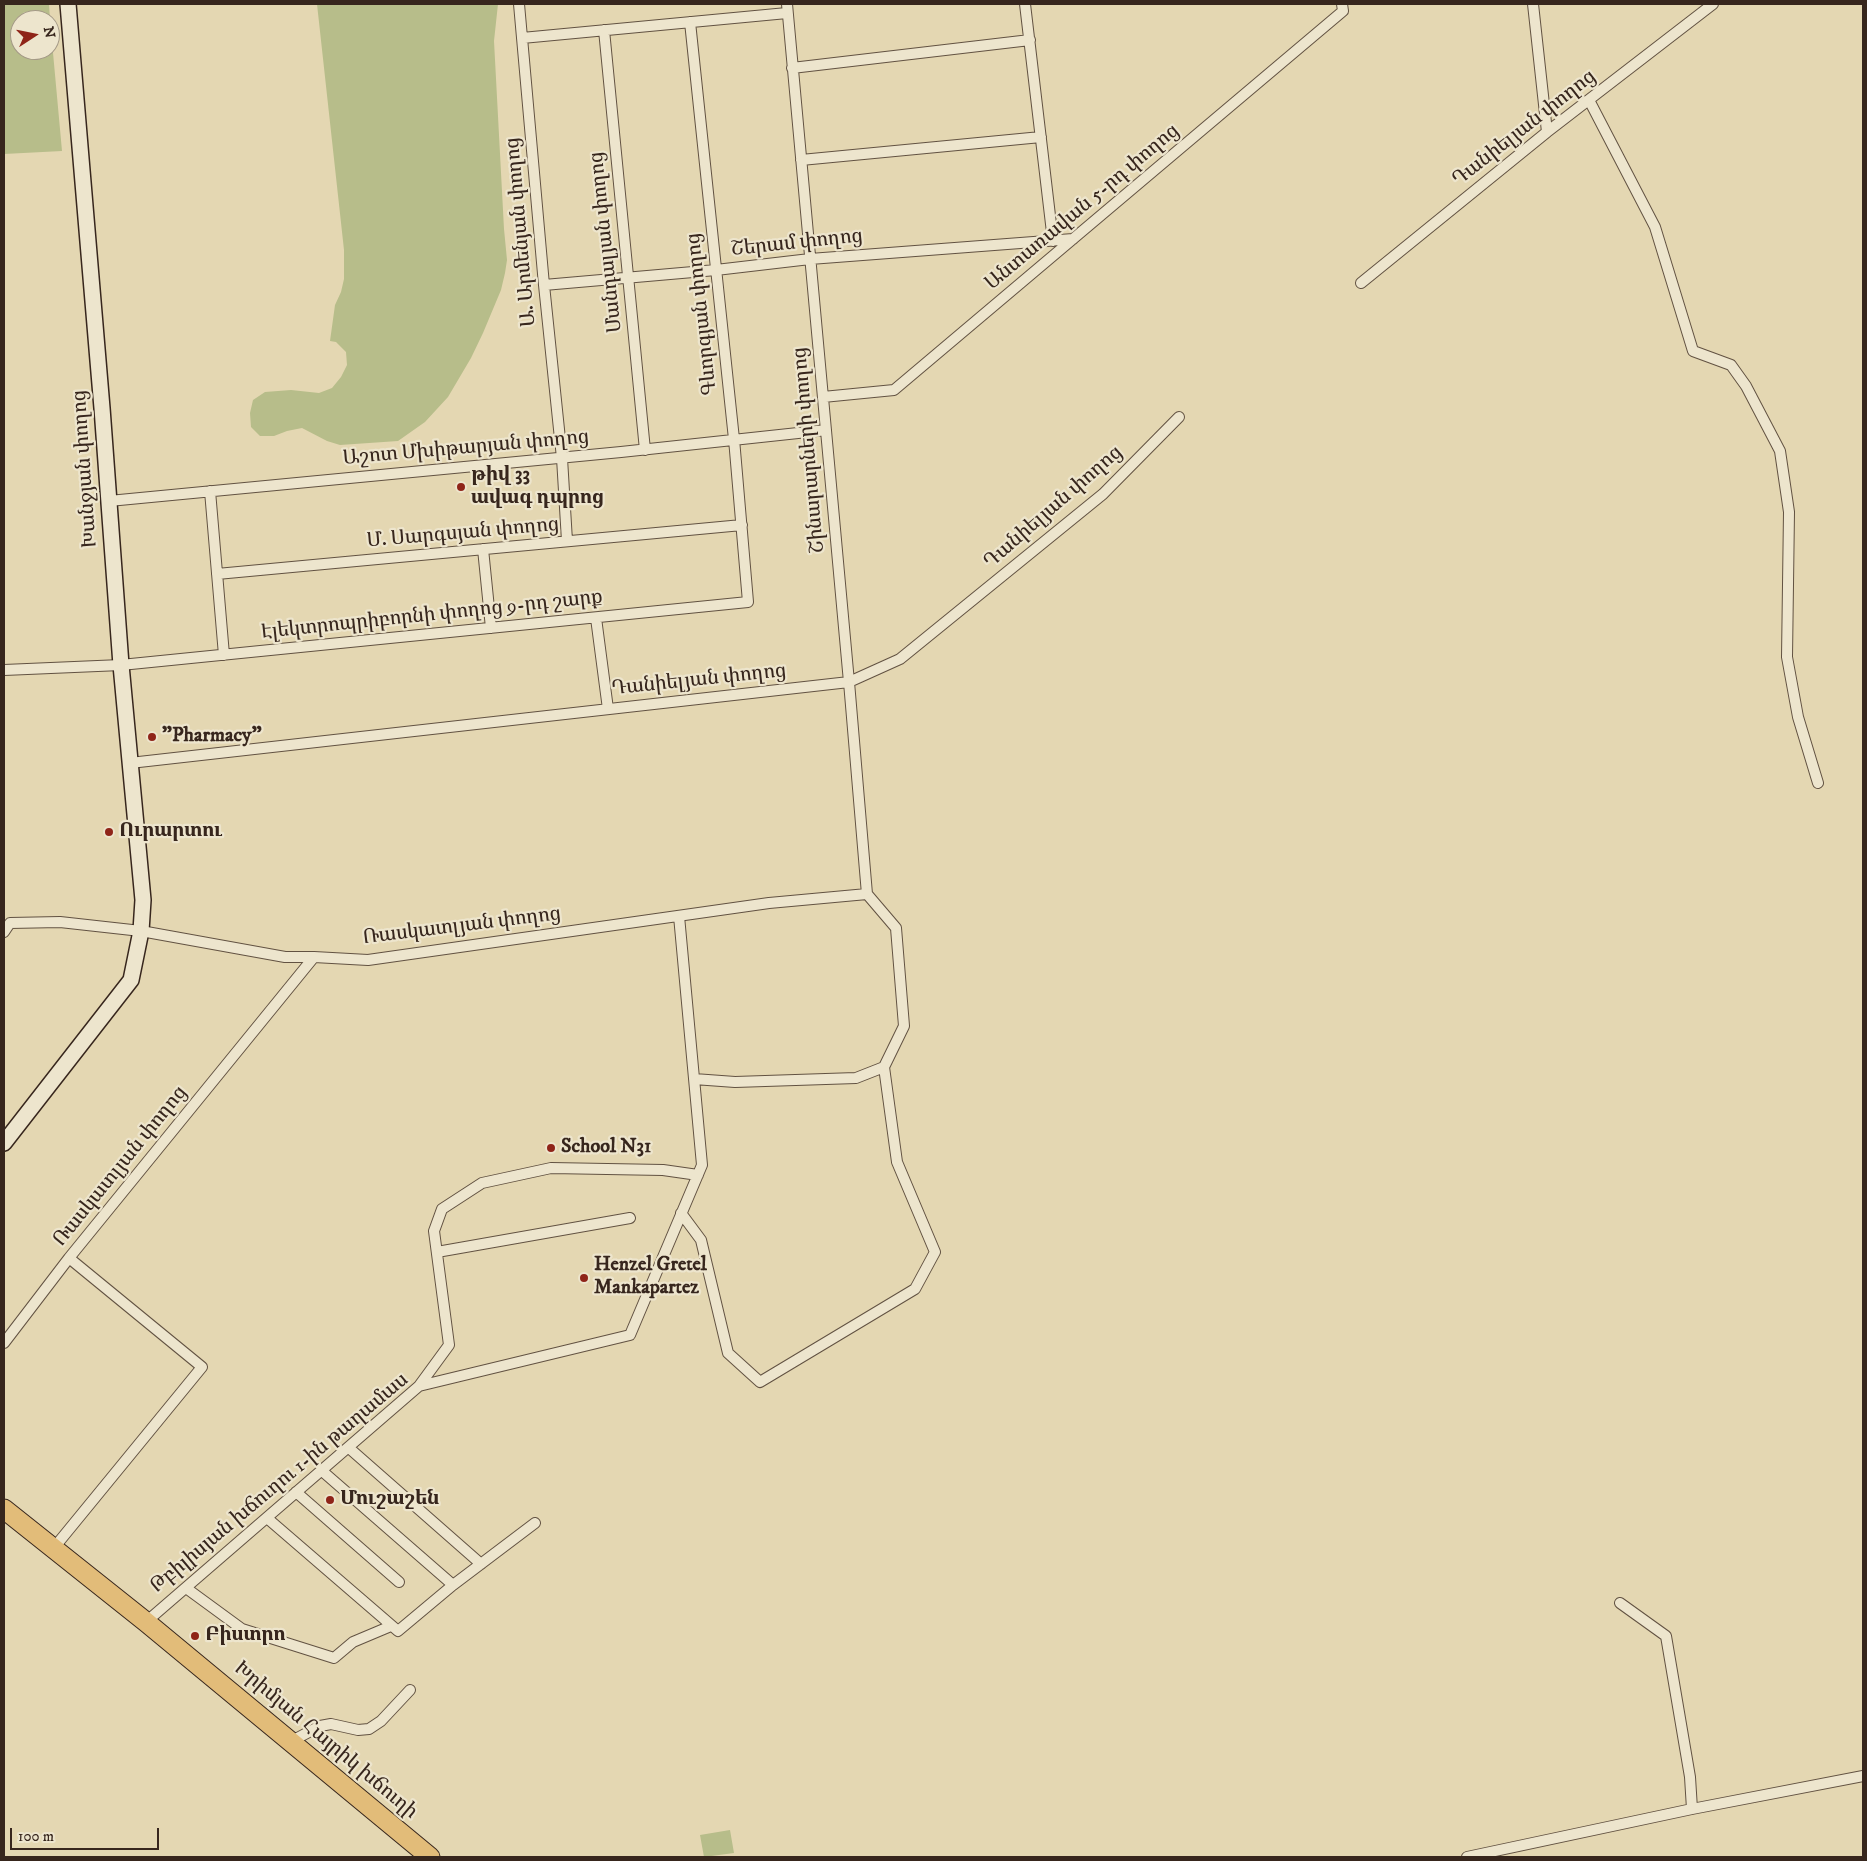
<!DOCTYPE html>
<meta charset="utf-8">
<style>
body{margin:0}
#map{position:relative;width:1867px;height:1861px;overflow:hidden;background:#e4d7b2;font-family:"IM FELL DW Pica",serif}
canvas{display:block}
.frame{position:absolute;inset:0;border:5px solid #37261d;pointer-events:none}
.north{position:absolute;left:10px;top:10px;width:50px;height:50px;box-sizing:border-box;background:#ede5cd;border:1px solid #a49987;border-radius:50%;rotate:79deg;font-size:14px;font-weight:700;line-height:20px;text-align:center;color:#37261d}
.north::after{content:'';display:block;margin:auto;width:18px;height:22px;background:#8f2418;clip-path:polygon(50% 0,100% 100%,50% 72%,0 100%)}
.scale{position:absolute;left:10px;top:1828px;width:149px;height:22px;box-sizing:border-box;border:2px solid #37261d;border-top:0;padding-left:6px;font-size:15px;line-height:18px;white-space:nowrap;color:#37261d;-webkit-text-stroke:4px #ede5cd;paint-order:stroke}
</style>
<div id="map">
<canvas width="1867" height="1861"></canvas>
<div class="frame"></div>
<div class="north">N</div>
<div class="scale">100 m</div>
</div>
<script>
const ctx = document.querySelector('canvas').getContext('2d');
ctx.lineJoin = 'round';
function paint(path, color) {
  ctx.fillStyle = color;
  ctx.fill(path, 'evenodd');
}
function toPath(rows) {
  const path = new Path2D();
  for (const r of rows) {
    path.moveTo(r[0], r[1]);
    for (let i = 2; i < r.length; i += 2) path.lineTo(r[i], r[i + 1]);
  }
  return path;
}
function trace(path, color, width, dash) {
  ctx.strokeStyle = color;
  ctx.lineWidth = width;
  ctx.lineCap = dash ? 'butt' : 'round';
  ctx.setLineDash(dash || []);
  ctx.stroke(path);
}
function label(font, color, halo, rows, align = 'center') {
  ctx.font = font + ' "IM FELL DW Pica","Noto Serif Armenian",serif';
  ctx.lineWidth = 4.5;
  ctx.setLineDash([]);
  ctx.textBaseline = 'middle';
  ctx.strokeStyle = halo;
  ctx.fillStyle = color;
  for (const [text, x, y, turn = 0] of rows) {
    ctx.save();
    ctx.translate(x, y);
    ctx.rotate((+turn || 0) * Math.PI / 180);
    ctx.textAlign = isNaN(turn) ? turn : align;
    if (halo) ctx.strokeText(text, 0, 0);
    ctx.fillText(text, 0, 0);
    ctx.restore();
  }
}
paint(toPath([
 [4,4,49,4,50,20,20,20,20,50,50,50,50,20,62,151,4,154],
 [317,4,498,4,494,41,504,229,507,260,505,273,501,290,483,333,471,358,448,397,425,422,398,441,340,445,327,441,302,428,287,431,274,436,260,436,251,427,250,413,253,400,265,392,291,390,319,393,332,388,341,377,347,365,346,352,336,342,330,341,335,305,341,292,344,279,344,250],
 [730,1830,734,1853,704,1857,700,1835]
]), '#b7bd8a');
const street = toPath([
 [519,4,544,285,562,458,567,541],
 [787,4,849,682,867,894],
 [1025,4,1053,241],
 [1533,4,1547,132],
 [604,30,645,450],
 [522,38,787,13],
 [792,68,1030,40],
 [1589,100,1655,227,1693,351,1731,365,1746,386,1780,451,1789,512,1787,657,1798,717,1818,783],
 [801,160,1041,137],
 [1361,283,1547,132,1713,4],
 [544,285,716,270,810,259,1073,239],
 [823,397,894,390,1343,11,1342,4],
 [210,491,224,655],
 [109,501,621,452,826,430],
 [483,549,491,628],
 [217,574,742,525],
 [596,618,608,709],
 [4,670,121,665,748,602,734,439,690,22],
 [130,763,849,682,900,659,1103,494,1179,417],
 [4,932,10,923,60,922,141,931,285,957,314,957],
 [694,1079,735,1082,856,1078,884,1067,904,1026,896,928,867,894],
 [681,1213,701,1240,728,1353,760,1382,915,1289,935,1252,897,1162,884,1067],
 [437,1252,630,1218],
 [4,1343,69,1258,314,957,368,960,769,903,867,894],
 [419,1386,449,1345,434,1231,442,1209,482,1183,551,1168,663,1170,698,1175],
 [349,1448,481,1564],
 [321,1470,453,1585],
 [296,1492,399,1582],
 [267,1518,398,1631,453,1585,535,1523],
 [53,1549,202,1367,69,1258],
 [186,1588,242,1629,334,1658,353,1642,391,1626],
 [1620,1603,1666,1636,1690,1777,1692,1809],
 [146,1622,419,1386,630,1335,702,1165,679,916],
 [290,1742,320,1726,331,1724,358,1730,369,1729,381,1721,410,1690],
 [1467,1857,1692,1809,1863,1776]
]);
const secondary = toPath([
 [4,1143,131,980,141,931,143,900,121,665,102,408,68,4]
]);
const highway = toPath([
 [4,1509,146,1622,430,1857]
]);
trace(street, '#625242', 12);
trace(secondary, '#37261d', 18);
trace(highway, '#37261d', 21);
trace(street, '#ede5cd', 10);
trace(secondary, '#ede5cd', 15);
trace(highway, '#e2bc79', 19);
for (const [x, y, r, color] of [
 [461,487,5,"#8f2418"],
 [152,737,5,"#8f2418"],
 [109,832,5,"#8f2418"],
 [551,1148,5,"#8f2418"],
 [584,1278,5,"#8f2418"],
 [330,1500,5,"#8f2418"],
 [195,1636,5,"#8f2418"]
]) {
  const dot = new Path2D();
  dot.arc(x, y, r, 0, 2 * Math.PI);
  ctx.fillStyle = color;
  ctx.fill(dot);
  trace(dot, '#ede5cd', 2);
}
label('20px', '#37261d', '#ede5cd', [
 ["Դանիելյան փողոց",1525,129,-38],
 ["Անտառավան 5-րդ փողոց",1083,208,-40],
 ["Ա. Արմենյան փողոց",522,232,-95],
 ["Մանդալյան փողոց",607,242,-96],
 ["Շերամ փողոց",797,244,-6],
 ["Գևորգյան փողոց",703,314,-96],
 ["Աշոտ Մխիթարյան փողոց",466,449,-5],
 ["Շինարարների փողոց",810,450,-95],
 ["Խանջյան փողոց",86,469,-94],
 ["Դանիելյան փողոց",1054,508,-41],
 ["Մ. Սարգսյան փողոց",463,534,-5],
 ["Էլեկտրոպրիբորնի փողոց 9-րդ շարք",432,616,-6],
 ["Դանիելյան փողոց",699,681,-6],
 ["Ռասկատլյան փողոց",462,927,-7],
 ["Ռասկատլյան փողոց",121,1167,-51],
 ["Թբիլիսյան խճուղու 1-ին թաղամաս",280,1484,-40],
 ["Խրիմյան Հայրիկ խճուղի",325,1741,40]
]);
label('bold 20px', '#37261d', '#ede5cd', [
 ["թիվ 33",471,476],
 ["ավագ դպրոց",471,499],
 ["\"Pharmacy\"",162,737],
 ["Ուրարտու",119,832],
 ["School N31",561,1148],
 ["Henzel Gretel",594,1266],
 ["Mankapartez",594,1289],
 ["Մուշաշեն",340,1500],
 ["Բիստրո",205,1636]
], 'left');
</script>
